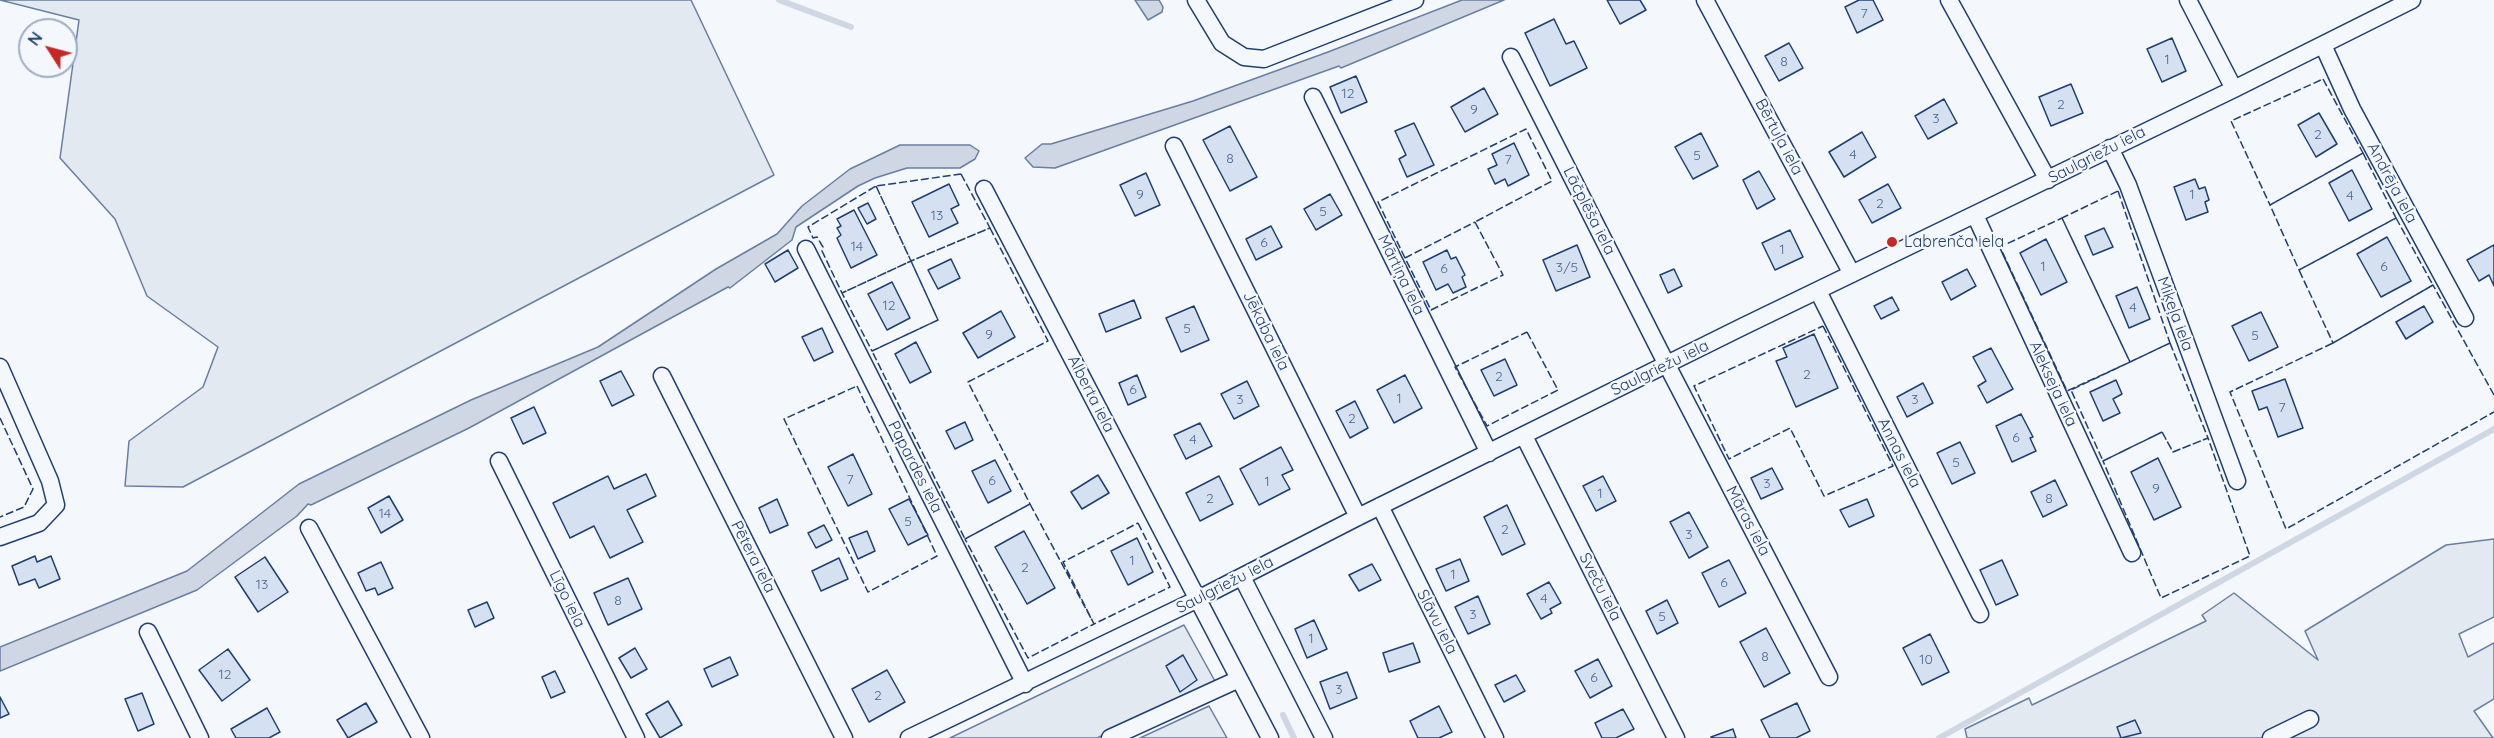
<!DOCTYPE html>
<meta charset="utf-8">
<style>
body{margin:0}
#map{position:relative;width:2494px;height:738px;overflow:hidden;background:#f4f7fb;font-family:Quicksand,sans-serif}
canvas{display:block}
.north{position:absolute;left:18px;top:18px;width:60px;height:60px;box-sizing:border-box;background:#f4f7fb;border:2px solid #9eadc5;border-radius:50%;rotate:306deg;font-size:16px;font-weight:700;line-height:24px;text-align:center;color:#1d3f73}
.north::after{content:'';display:block;margin:auto;width:21px;height:27px;background:#c62828;clip-path:polygon(50% 0,100% 100%,50% 72%,0 100%)}
</style>
<div id="map">
<canvas width="2494" height="738"></canvas>
<div class="north">N</div>
</div>
<script>
const ctx = document.querySelector('canvas').getContext('2d');
ctx.lineJoin = 'round';
function paint(path, color) {
  ctx.fillStyle = color;
  ctx.fill(path, 'evenodd');
}
function toPath(rows) {
  const path = new Path2D();
  for (const r of rows) {
    path.moveTo(r[0], r[1]);
    for (let i = 2; i < r.length; i += 2) path.lineTo(r[i], r[i + 1]);
  }
  return path;
}
function trace(path, color, width, dash) {
  ctx.strokeStyle = color;
  ctx.lineWidth = width;
  ctx.lineCap = dash ? 'butt' : 'round';
  ctx.setLineDash(dash || []);
  ctx.stroke(path);
}
function label(font, color, halo, rows, align = 'center') {
  ctx.font = font + ' Quicksand,sans-serif';
  ctx.lineWidth = 4.5;
  ctx.setLineDash([]);
  ctx.textBaseline = 'middle';
  ctx.strokeStyle = halo;
  ctx.fillStyle = color;
  for (const [text, x, y, turn = 0] of rows) {
    ctx.save();
    ctx.translate(x, y);
    ctx.rotate((+turn || 0) * Math.PI / 180);
    ctx.textAlign = isNaN(turn) ? turn : align;
    if (halo) ctx.strokeText(text, 0, 0);
    ctx.fillText(text, 0, 0);
    ctx.restore();
  }
}
const green = toPath([
 [0,0,691,0,774,175,183,487,125,486,129,441,203,387,218,347,147,296,115,219,60,158,79,20,0,0],
 [2494,539,2494,617,2459,634,2468,657,2494,643,2494,699,2474,711,2493,738,1967,738,1965,729,2029,698,2032,705,2206,621,2202,615,2234,593,2318,660,2305,631,2446,545,2494,539],
 [1184,625,1216,683,1097,738,950,738,1184,625],
 [1209,706,1227,738,1140,738,1209,706]
]);
paint(green, '#e3e9f0');
trace(green, '#687fa3', 1.5);
const water = toPath([
 [1135,0,1159,0,1163,7,1162,12,1148,20,1135,0],
 [1462,0,1504,0,1341,68,1339,66,1055,168,1033,167,1025,158,1042,144,1051,144,1193,101,1328,52,1462,0],
 [900,145,970,145,979,151,975,159,960,168,907,168,875,178,858,186,796,227,792,240,730,288,728,287,469,428,311,505,308,504,297,516,197,590,0,671,0,647,187,571,299,484,471,400,598,347,716,269,777,234,802,206,850,169,900,145]
]);
paint(water, '#cfd7e4');
trace(water, '#687fa3', 1.5);
trace(toPath([
 [779,0,851,27],
 [1283,715,1294,738],
 [1939,738,2494,429]
]), '#cfd7e4', 6);
const building = toPath([
 [1607,0,1640,0,1646,10,1620,24,1607,0],
 [1859,0,1873,0,1883,20,1857,33,1845,7,1859,0],
 [1554,19,1566,44,1574,41,1587,68,1550,86,1525,33,1554,19],
 [2172,38,2186,71,2162,82,2147,49,2172,38],
 [1789,43,1803,68,1779,81,1765,56,1789,43],
 [1356,76,1367,102,1341,113,1330,87,1356,76],
 [2071,84,2083,113,2051,126,2039,97,2071,84],
 [1484,88,1498,114,1465,132,1451,107,1484,88],
 [1944,99,1957,123,1928,139,1915,116,1944,99],
 [2319,113,2337,144,2316,157,2298,125,2319,113],
 [1414,123,1434,165,1407,177,1399,159,1406,155,1395,131,1414,123],
 [1230,126,1257,177,1230,191,1203,140,1230,126],
 [1862,132,1876,157,1844,177,1829,152,1862,132],
 [1701,133,1718,166,1693,179,1675,147,1701,133],
 [1514,143,1529,175,1508,186,1505,179,1495,184,1488,169,1497,165,1492,154,1514,143],
 [2352,170,2372,209,2349,221,2329,183,2352,170],
 [1759,171,1775,199,1757,209,1743,180,1759,171],
 [1146,173,1160,205,1135,216,1120,185,1146,173],
 [2195,179,2199,189,2205,187,2209,200,2205,202,2208,212,2186,220,2174,187,2195,179],
 [949,184,959,205,951,209,958,223,929,237,912,202,949,184],
 [1888,184,1901,208,1872,223,1859,200,1888,184],
 [1330,194,1342,215,1316,230,1304,209,1330,194],
 [868,203,876,219,867,224,858,208,868,203],
 [854,210,877,255,851,268,837,238,841,235,837,228,841,226,837,219,854,210],
 [1271,226,1282,247,1256,260,1246,239,1271,226],
 [2104,228,2113,247,2093,255,2085,236,2104,228],
 [1790,230,1803,257,1775,270,1762,243,1790,230],
 [2387,237,2411,281,2381,297,2357,254,2387,237],
 [2046,239,2067,282,2041,295,2020,253,2046,239],
 [1577,245,1590,277,1556,291,1543,260,1577,245],
 [2494,245,2494,286,2489,275,2479,281,2467,260,2494,245],
 [788,250,798,268,775,282,765,264,788,250],
 [1447,250,1451,259,1456,257,1465,275,1462,277,1466,287,1453,293,1448,284,1436,290,1423,262,1447,250],
 [951,259,960,278,938,289,928,270,951,259],
 [1674,269,1682,286,1668,293,1660,275,1674,269],
 [1967,269,1976,286,1951,300,1942,282,1967,269],
 [892,282,910,318,887,330,868,294,892,282],
 [2137,287,2150,319,2129,328,2116,296,2137,287],
 [1892,297,1899,310,1881,319,1874,306,1892,297],
 [1134,300,1141,318,1106,332,1099,314,1134,300],
 [1194,306,1209,340,1181,352,1166,318,1194,306],
 [2424,306,2433,322,2406,339,2396,322,2424,306],
 [1001,311,1015,337,978,358,963,333,1001,311],
 [2261,312,2278,347,2249,361,2232,326,2261,312],
 [822,328,833,352,814,361,802,337,822,328],
 [1814,334,1838,388,1796,407,1776,361,1787,357,1783,348,1814,334],
 [916,342,931,372,910,383,895,354,916,342],
 [1991,348,2013,389,1987,403,1978,386,1986,381,1973,357,1991,348],
 [1505,359,1517,385,1494,396,1481,370,1505,359],
 [621,371,634,395,612,406,600,381,621,371],
 [1137,375,1146,397,1128,405,1119,383,1137,375],
 [1405,375,1422,408,1394,423,1377,390,1405,375],
 [2285,379,2303,428,2278,437,2267,407,2259,410,2252,391,2285,379],
 [2116,380,2122,394,2113,399,2120,413,2103,421,2090,392,2116,380],
 [1247,381,1259,406,1234,419,1221,394,1247,381],
 [1923,383,1933,403,1907,417,1897,397,1923,383],
 [1355,401,1368,428,1350,438,1336,411,1355,401],
 [534,407,546,433,523,444,511,418,534,407],
 [2021,414,2033,437,2030,438,2036,451,2012,462,1996,426,2021,414],
 [965,422,973,440,955,449,946,431,965,422],
 [1200,423,1212,446,1186,459,1174,435,1200,423],
 [1960,442,1975,473,1952,484,1937,453,1960,442],
 [1281,447,1293,470,1282,475,1290,489,1259,505,1240,469,1281,447],
 [853,454,872,494,848,506,828,467,853,454],
 [2158,458,2181,507,2154,520,2131,472,2158,458],
 [995,460,1011,491,988,503,972,471,995,460],
 [1772,468,1783,489,1761,499,1751,478,1772,468],
 [646,474,656,496,627,510,643,542,610,558,594,526,570,538,553,503,608,476,614,489,646,474],
 [1098,475,1109,493,1082,509,1071,492,1098,475],
 [1219,476,1233,504,1200,521,1186,493,1219,476],
 [1603,476,1616,501,1596,511,1583,486,1603,476],
 [2055,480,2067,505,2043,517,2031,492,2055,480],
 [389,496,403,520,381,533,368,508,389,496],
 [777,499,788,525,770,533,759,508,777,499],
 [909,499,928,535,908,545,889,509,909,499],
 [1867,499,1874,516,1849,527,1840,510,1867,499],
 [1507,505,1525,544,1502,555,1484,517,1507,505],
 [1689,512,1708,547,1689,558,1670,522,1689,512],
 [824,525,832,540,816,548,808,533,824,525],
 [867,531,875,551,858,559,849,538,867,531],
 [1024,531,1055,588,1027,604,995,547,1024,531],
 [1137,538,1153,572,1128,585,1111,551,1137,538],
 [35,556,37,562,51,556,60,579,39,588,35,579,19,585,12,566,35,556],
 [265,557,288,592,258,612,235,577,265,557],
 [839,558,848,579,821,591,812,571,839,558],
 [1460,559,1469,581,1446,591,1436,569,1460,559],
 [1729,560,1746,593,1719,607,1702,573,1729,560],
 [2002,560,2018,595,1996,605,1980,570,2002,560],
 [381,562,393,588,378,595,375,588,366,591,358,573,381,562],
 [1372,564,1381,580,1359,591,1349,575,1372,564],
 [628,578,642,609,608,625,594,593,628,578],
 [1549,582,1561,603,1550,609,1552,613,1541,619,1527,594,1549,582],
 [1478,596,1490,624,1468,634,1455,607,1478,596],
 [1667,600,1678,623,1657,634,1646,611,1667,600],
 [487,602,494,618,475,627,468,610,487,602],
 [1314,620,1327,649,1307,658,1295,629,1314,620],
 [1766,628,1790,673,1764,687,1740,642,1766,628],
 [1930,634,1949,672,1922,685,1903,648,1930,634],
 [1413,643,1420,662,1389,672,1383,653,1413,643],
 [635,648,647,669,631,678,619,658,635,648],
 [228,649,250,680,222,701,199,670,228,649],
 [1183,655,1197,680,1180,692,1166,666,1183,655],
 [730,657,738,675,712,687,704,669,730,657],
 [1598,659,1612,686,1590,698,1575,671,1598,659],
 [887,670,905,702,869,722,852,689,887,670],
 [555,671,565,692,551,698,542,677,555,671],
 [1347,672,1357,698,1330,709,1320,682,1347,672],
 [1516,675,1525,691,1504,702,1495,685,1516,675],
 [142,693,154,724,138,731,125,699,142,693],
 [0,697,9,714,0,718,0,697],
 [668,701,682,725,660,738,646,714,668,701],
 [366,703,377,722,348,738,337,720,366,703],
 [1797,703,1810,731,1796,738,1770,738,1761,720,1797,703],
 [1439,706,1452,732,1439,738,1418,738,1410,721,1439,706],
 [267,708,280,732,269,738,236,738,231,729,267,708],
 [1623,709,1634,729,1616,738,1602,738,1595,723,1623,709],
 [2135,720,2141,733,2121,738,2117,727,2135,720],
 [1733,729,1736,738,1711,738,1711,737,1733,729]
]);
paint(building, '#d5e0f0');
trace(building, '#1d3f73', 1.5);
const street = toPath([
 [1196,0,1222,43,1244,57,1264,59,1415,0],
 [1705,0,1852,274],
 [1949,0,2048,180],
 [2188,0,2234,89],
 [2323,45,2352,109,2465,318],
 [1511,57,1667,365,1829,677],
 [1313,97,1489,453],
 [1174,146,1358,517],
 [2110,148,2128,185,2237,481],
 [984,189,1270,738],
 [1975,215,2132,553],
 [806,249,1025,684],
 [1818,291,1980,614],
 [0,367,50,481,56,505,39,523,0,537],
 [662,376,844,738],
 [1524,436,1676,738],
 [499,461,636,738],
 [1380,506,1495,738],
 [309,528,421,738],
 [1242,577,1324,738],
 [148,632,200,738],
 [909,738,1198,599,1358,517,1744,326,2234,89,2412,0],
 [1110,738,1239,679],
 [2271,738,2310,719]
]);
trace(street, '#1d3f73', 19);
trace(street, '#f4f7fb', 16);
trace(toPath([
 [2323,79,2363,153,2270,205,2231,121,2323,79],
 [2363,153,2396,218,2299,270,2270,205,2363,153],
 [961,174,990,228,911,261,876,186,961,174],
 [876,186,911,261,842,293,822,251,823,247,817,237,813,238,808,227,876,186],
 [2118,191,2170,343,2130,362,2062,218,2118,191],
 [2062,218,2130,362,2067,391,2000,247,2062,218],
 [2396,218,2433,285,2333,343,2299,270,2396,218],
 [1475,222,1503,275,1431,310,1405,258,1475,222],
 [990,228,1048,341,968,382,1030,504,965,539,872,351,938,320,911,261,990,228],
 [1405,258,1378,202,1526,129,1552,181,1475,222],
 [911,261,938,320,872,351,842,293,911,261],
 [1823,326,1893,466,1824,496,1790,428,1729,459,1694,386,1823,326],
 [1527,332,1558,390,1487,426,1455,367,1527,332],
 [2170,343,2208,438,2173,452,2162,432,2103,461,2071,390,2170,343],
 [857,386,937,556,868,592,784,419,857,386],
 [2494,395,2433,285,2333,343,2230,392,2286,529,2494,412],
 [0,418,33,489,24,507,0,517],
 [2162,432,2173,452,2208,438,2250,556,2161,598,2103,461,2162,432],
 [1030,504,1094,624,1028,658,965,539,1030,504],
 [1138,523,1170,587,1094,624,1063,562,1138,523]
]), '#1d3f73', 1.5, [8, 3]);
for (const [x, y, r, color] of [
 [1892,242,6,"#c62828"]
]) {
  const dot = new Path2D();
  dot.arc(x, y, r, 0, 2 * Math.PI);
  ctx.fillStyle = color;
  ctx.fill(dot);
  trace(dot, '#f4f7fb', 2);
}
label('14px', '#4b6792', null, [
 ["7",1864,14],
 ["1",2167,60],
 ["8",1784,62],
 ["12",1348,94],
 ["2",2061,105],
 ["9",1474,110],
 ["3",1936,119],
 ["2",2318,135],
 ["4",1853,155],
 ["5",1697,156],
 ["8",1230,159],
 ["7",1508,160],
 ["9",1140,195],
 ["1",2192,195],
 ["4",2350,196],
 ["2",1880,204],
 ["5",1323,212],
 ["13",937,216],
 ["6",1264,243],
 ["14",857,247],
 ["1",1782,250],
 ["1",2043,267],
 ["6",2384,267],
 ["3/5",1567,268],
 ["6",1444,269],
 ["12",889,306],
 ["4",2133,308],
 ["5",1187,329],
 ["9",989,335],
 ["5",2255,336],
 ["2",1807,375],
 ["2",1499,377],
 ["6",1133,390],
 ["1",1399,399],
 ["3",1240,400],
 ["3",1915,400],
 ["7",2282,408],
 ["2",1352,419],
 ["6",2016,438],
 ["4",1193,440],
 ["5",1956,463],
 ["7",850,480],
 ["6",992,481],
 ["1",1267,482],
 ["3",1767,484],
 ["9",2156,489],
 ["1",1600,494],
 ["2",1210,499],
 ["8",2049,499],
 ["14",385,514],
 ["5",908,522],
 ["2",1505,530],
 ["3",1689,535],
 ["1",1132,561],
 ["2",1025,568],
 ["1",1453,575],
 ["6",1724,583],
 ["13",262,585],
 ["4",1544,599],
 ["8",618,601],
 ["3",1473,615],
 ["5",1662,617],
 ["1",1311,639],
 ["8",1765,657],
 ["10",1926,660],
 ["12",225,675],
 ["6",1594,678],
 ["3",1339,690],
 ["2",878,696]
]);
label('16px', '#1d3f73', '#f4f7fb', [
 ["Bērtuļa iela",1779,137,62],
 ["Saulgriežu iela",2097,155,-27],
 ["Andrēja iela",2392,183,62],
 ["Lāčplēša iela",1589,211,63],
 ["Mārtiņa iela",1401,275,64],
 ["Miķeļa iela",2175,314,70],
 ["Jēkaba iela",1266,331,64],
 ["Saulgriežu iela",1660,368,-26],
 ["Alekseja iela",2053,384,65],
 ["Alberta iela",1091,394,63],
 ["Annas iela",1899,453,63],
 ["Papardes iela",915,467,63],
 ["Māras iela",1748,521,62],
 ["Pētera iela",753,557,63],
 ["Saulgriežu iela",1225,585,-27],
 ["Sveču iela",1600,587,63],
 ["Līgo iela",567,599,64],
 ["Slāvu iela",1437,622,63]
]);
label('16px', '#1d3f73', '#f4f7fb', [
 ["Labrenča iela",1904,242]
], 'left');
</script>
